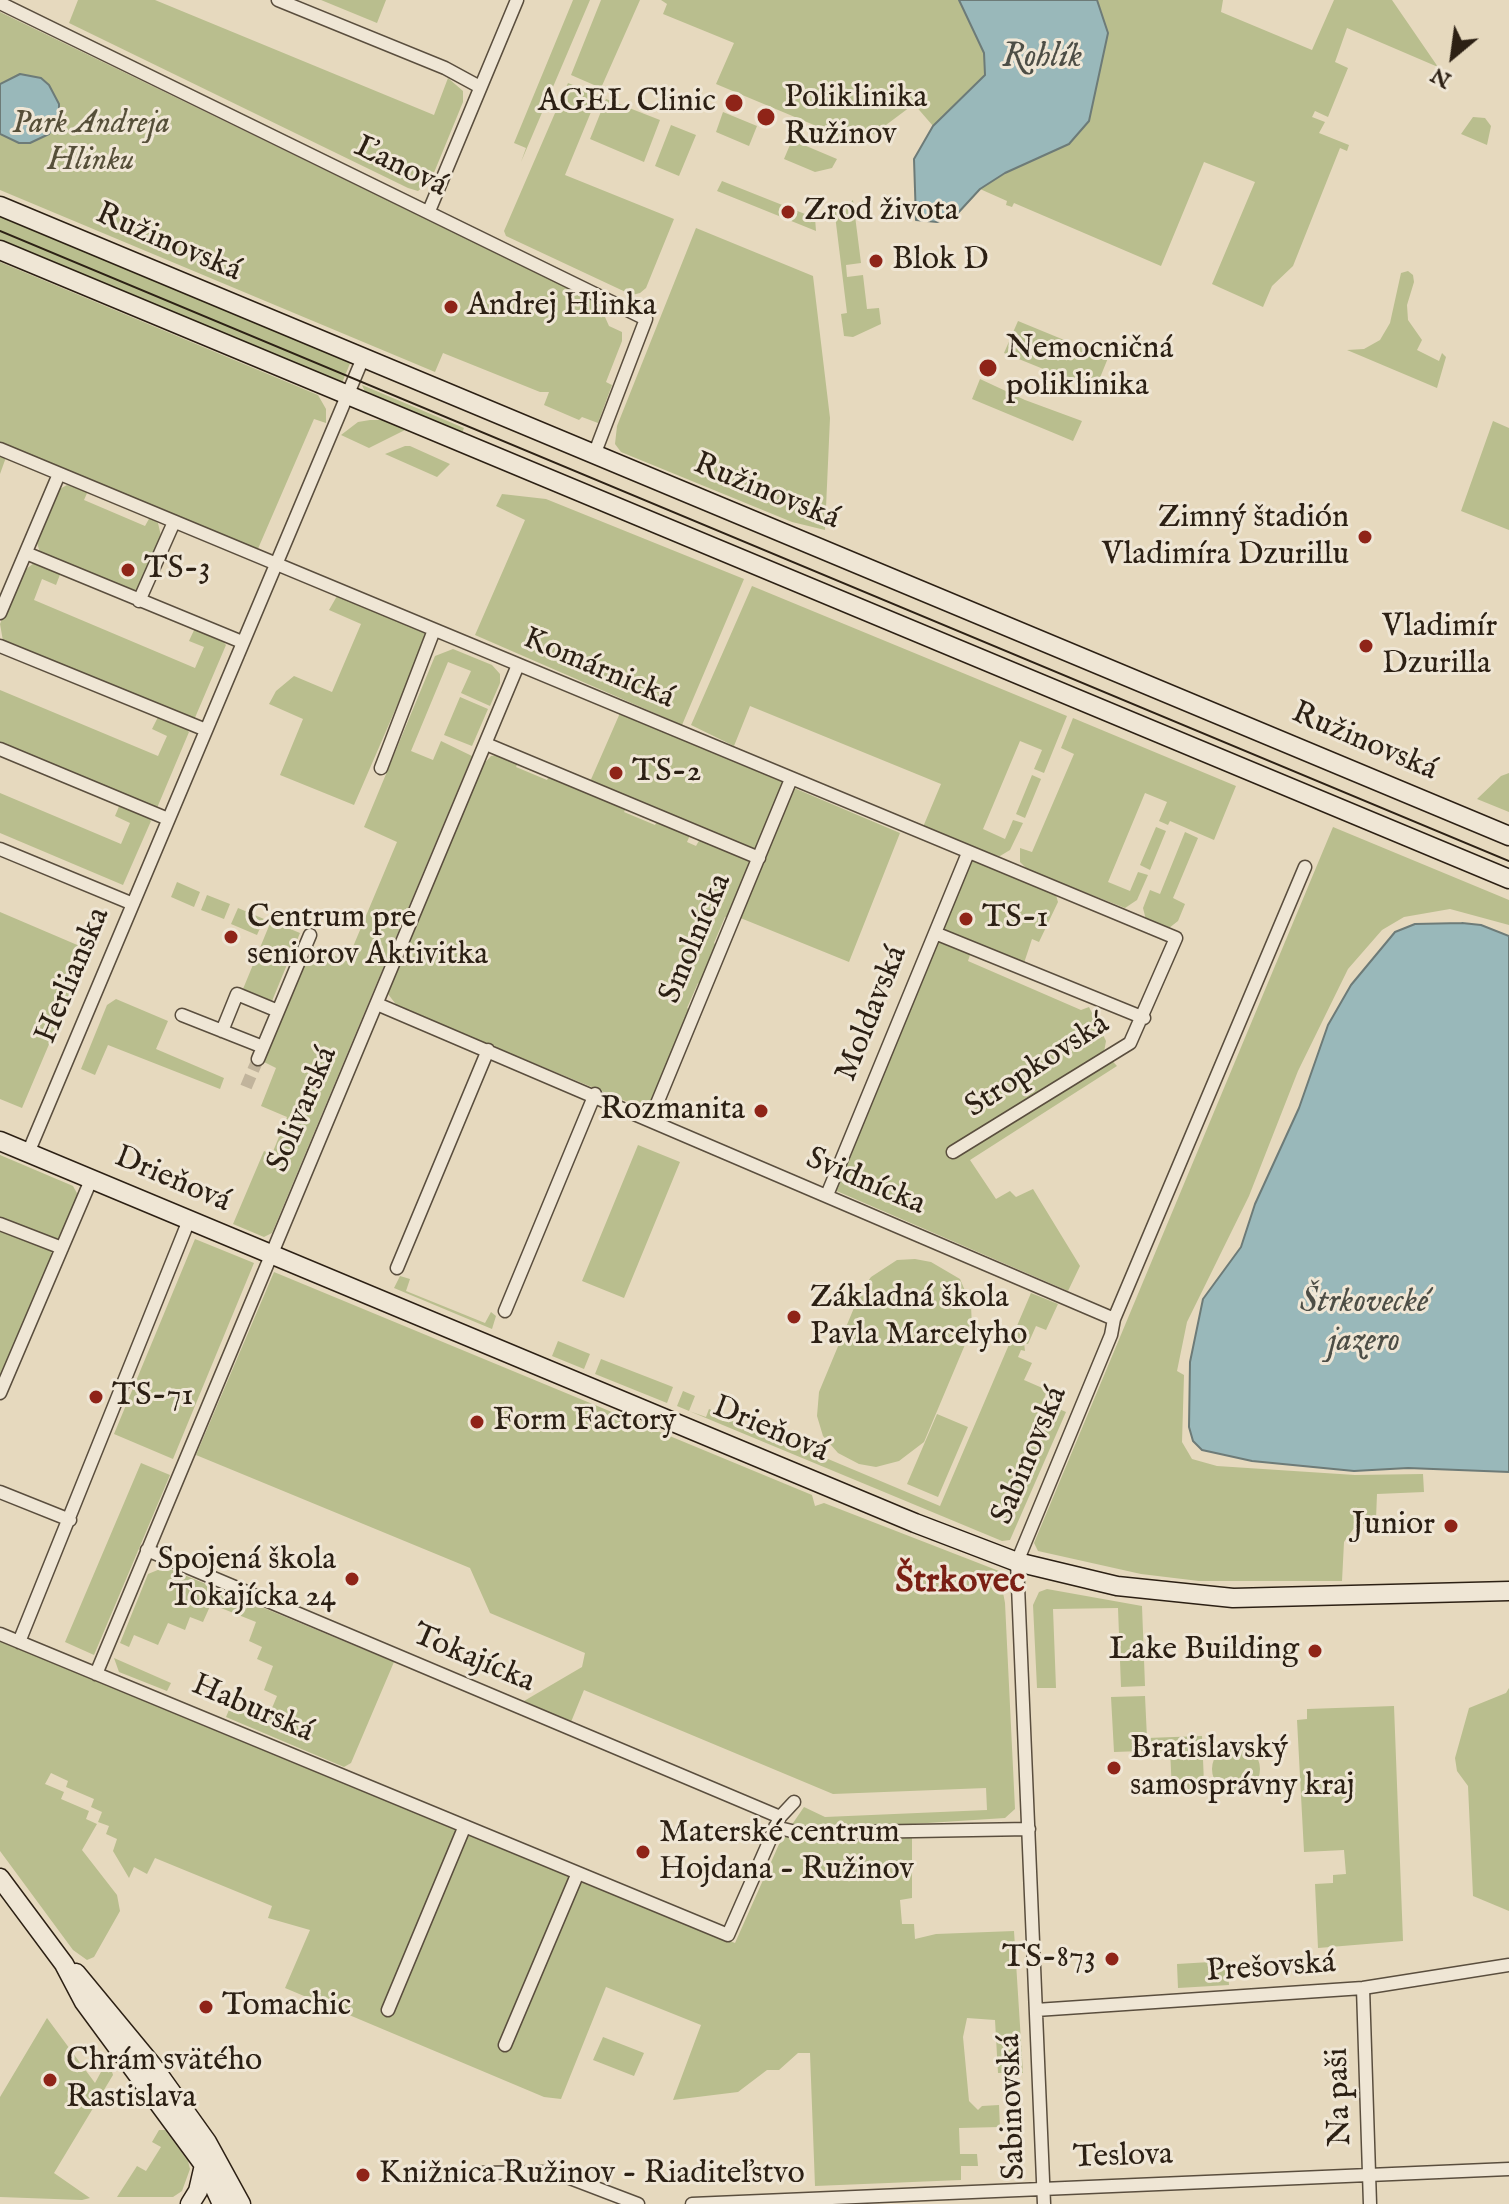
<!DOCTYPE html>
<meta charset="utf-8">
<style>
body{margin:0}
#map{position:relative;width:1509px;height:2204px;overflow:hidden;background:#e6d9be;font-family:"IM FELL English",serif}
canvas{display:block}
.north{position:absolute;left:1413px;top:16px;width:80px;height:80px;-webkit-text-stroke:6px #efe6d5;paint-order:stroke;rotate:209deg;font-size:22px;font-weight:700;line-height:32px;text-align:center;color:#2c2014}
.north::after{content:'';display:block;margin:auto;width:28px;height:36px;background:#2c2014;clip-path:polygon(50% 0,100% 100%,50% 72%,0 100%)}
</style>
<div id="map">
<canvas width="1509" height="2204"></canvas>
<div class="north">N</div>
</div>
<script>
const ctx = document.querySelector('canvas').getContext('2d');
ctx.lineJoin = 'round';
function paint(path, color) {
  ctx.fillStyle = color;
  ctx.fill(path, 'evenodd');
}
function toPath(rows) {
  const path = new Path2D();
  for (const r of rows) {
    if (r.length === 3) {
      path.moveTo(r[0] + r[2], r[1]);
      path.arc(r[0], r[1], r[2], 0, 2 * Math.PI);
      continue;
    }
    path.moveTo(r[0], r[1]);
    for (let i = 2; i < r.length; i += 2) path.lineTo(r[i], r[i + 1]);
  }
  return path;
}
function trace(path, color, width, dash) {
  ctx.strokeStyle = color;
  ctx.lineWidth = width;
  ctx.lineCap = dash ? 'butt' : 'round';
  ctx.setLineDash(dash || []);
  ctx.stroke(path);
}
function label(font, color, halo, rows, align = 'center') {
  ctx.font = font + ' "IM FELL English",serif';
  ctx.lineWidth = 6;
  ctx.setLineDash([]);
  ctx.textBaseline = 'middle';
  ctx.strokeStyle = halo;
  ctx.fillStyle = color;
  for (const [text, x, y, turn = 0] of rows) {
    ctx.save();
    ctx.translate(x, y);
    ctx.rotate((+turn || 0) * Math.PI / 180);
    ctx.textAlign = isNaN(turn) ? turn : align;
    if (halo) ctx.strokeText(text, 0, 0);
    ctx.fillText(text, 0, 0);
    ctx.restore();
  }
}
paint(toPath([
 [78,0,155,0,434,115,448,78,463,91,463,102,431,180,418,191,408,188,69,23],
 [321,0,386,0,377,23],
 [573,0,590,0,521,162,526,148,514,143],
 [601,0,640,0,601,88,571,75],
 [661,0,959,0,984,53,985,75,933,126,914,104,874,134,860,140,845,138,716,84,734,43,663,14,667,4],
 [1097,0,1223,0,1221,12,1312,50,1334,0,1392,0,1438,67,1347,28,1335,62,1348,68,1328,117,1315,111,1312,117,1325,122,1319,133,1349,145,1347,151,1340,148,1293,266,1272,286,1263,307,1212,284,1255,182,1204,162,1161,266,1014,203,1012,207,1006,205,1007,201,980,189,1006,173,1098,76,1108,33],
 [0,12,609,308,605,317,609,326,622,332,622,341,606,382,612,385,598,423,582,417,579,420,544,405,549,392,540,392,443,353,435,372,0,190],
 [568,83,598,95,565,175,674,219,646,288,640,293,632,295,506,236,504,231],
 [606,99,660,120,644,162,590,139],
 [723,112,757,126,749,146,716,132],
 [1473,117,1485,118,1491,126,1487,145,1461,134],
 [671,125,696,135,679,176,655,166],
 [792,140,837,159,832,168,815,172,784,159],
 [722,181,815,218,816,231,717,191],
 [853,200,861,263,846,265,847,277,863,275,867,309,879,308,881,324,853,337,844,336,841,314,847,313,834,207,845,208],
 [0,215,351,361,342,383,0,240],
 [696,228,813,276,830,418,825,530,792,522,621,452,615,444,617,426],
 [0,262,318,395,326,409,326,423,314,419,257,551,9,449,0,474],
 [1408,271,1413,275,1414,282,1407,305,1408,320,1422,340,1417,350,1439,361,1442,353,1446,357,1437,388,1347,350,1364,349,1380,340,1390,323,1401,273],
 [1018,321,1108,358,1095,390,1004,353],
 [980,379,1025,400,1082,421,1073,441,972,399],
 [362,385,464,428,462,433,366,394],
 [370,420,388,420,405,430,369,448,341,435,358,422],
 [1493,421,1509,428,1509,530,1461,511],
 [405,446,410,446,450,464,437,477,385,454],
 [67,485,88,491,84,500,145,526,150,517,158,523,161,536,137,589,132,592,40,553,36,539,56,491],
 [502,494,546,499,744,579,682,725,475,635,525,520,496,506],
 [34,563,61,572,56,585,42,579,34,600,195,668,204,647,189,641,195,628,221,639,226,645,194,720,3,641,0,624,21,573],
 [752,586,1067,716,1044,773,1034,769,1042,750,1020,741,983,829,1005,839,1013,820,1023,823,1010,850,1000,856,991,855,923,827,941,784,750,706,734,746,691,725],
 [337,596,428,634,354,805,280,775,303,719,269,704,276,691,294,676,332,692,361,624,329,610],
 [453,649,492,665,500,674,500,683,490,706,461,693,471,671,448,662,411,751,433,760,441,741,472,756,272,1233,264,1237,233,1224,264,1151,272,1154,287,1117,261,1106,276,1068,264,1062,312,946,347,961,397,842,364,827,435,656],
 [0,690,158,756,167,736,152,729,158,717,185,728,189,732,157,808,0,745],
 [460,697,488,709,472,746,444,735],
 [620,713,786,783,757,854,589,784],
 [1073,718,1236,786,1214,840,1170,821,1168,825,1159,821,1167,802,1145,793,1108,882,1130,891,1138,872,1148,875,1137,900,1125,908,1028,870,1020,862,1020,848,1032,852,1074,754,1061,748],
 [498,755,519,761,516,767,547,780,550,774,627,806,624,812,655,825,658,819,691,833,687,842,696,846,701,837,745,856,749,863,729,918,725,917,714,943,718,946,702,984,698,983,687,1008,691,1010,657,1093,651,1102,640,1107,398,1007,388,994,482,766,491,756],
 [1509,773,1509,812,1477,799,1501,776],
 [1032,775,1041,779,1025,818,1016,814],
 [794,788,900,833,849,962,738,917],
 [0,793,121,844,130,823,115,816,120,804,148,817,151,821,123,885,0,833],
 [1156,827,1166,831,1150,870,1140,865],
 [1333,827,1509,900,1509,925,1450,909,1404,917,1382,930,1348,969,1298,1071,1249,1196,1187,1322,1177,1371,1184,1375,1182,1442,1192,1459,1217,1466,1355,1475,1423,1474,1424,1492,1377,1494,1376,1519,1354,1528,1344,1542,1342,1581,1199,1581,1141,1574,1038,1551,1034,1543],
 [1185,832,1198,838,1173,898,1185,904,1178,921,1169,928,1157,927,1146,920,1143,908,1150,890,1160,894],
 [970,856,1055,892,1058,902,1039,942,1032,939,1023,966,939,932],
 [177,882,200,892,194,907,171,897],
 [207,895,230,904,224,919,201,910],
 [238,908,264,919,257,935,231,924],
 [0,912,89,950,22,1108,0,1099],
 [271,921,300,933,272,1001,243,989],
 [935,937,971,952,968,961,1081,1010,1089,1007,1106,1041,1104,1052,1117,1066,970,1160,996,1199,1010,1191,1016,1197,1033,1189,1080,1266,1068,1291,832,1189],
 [116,999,168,1021,156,1049,224,1078,220,1089,108,1045,95,1075,81,1069,107,1005],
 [638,1145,680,1162,624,1298,582,1281],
 [0,1155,73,1186,78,1195,57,1246,0,1224],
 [0,1228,50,1249,53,1257,0,1382],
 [195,1239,254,1263,173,1459,114,1434],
 [915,1259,931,1262,960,1279,971,1305,972,1328,924,1442,899,1461,876,1467,859,1464,838,1453,823,1436,817,1416,819,1392,861,1291,871,1277,897,1260],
 [274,1272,812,1495,815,1506,824,1503,999,1571,1005,1603,1015,1809,1005,1818,912,1824,912,1898,900,1900,902,1924,914,1924,915,1939,936,1934,1014,1931,1023,2073,998,2073,995,2020,967,2018,963,2037,969,2101,978,2110,982,2106,999,2105,1000,2127,959,2128,960,2154,977,2154,978,2166,961,2166,961,2180,815,2186,810,2053,798,2053,779,2070,767,2070,738,2092,673,2100,701,2025,606,1987,561,2099,544,2097,285,1988,310,1930,268,1918,272,1906,155,1858,147,1874,134,1867,129,1878,113,1851,117,1839,106,1834,109,1826,98,1822,102,1812,91,1807,94,1799,66,1787,68,1781,51,1773,45,1784,64,1792,61,1799,89,1811,86,1819,97,1824,82,1850,117,1895,120,1911,94,1957,87,1960,73,1950,0,1851,0,1641,735,1943,780,1842,804,1807,825,1817,987,1810,986,1788,833,1794,584,1690,571,1722,524,1701,582,1667,585,1653,490,1613,470,1568,196,1455],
 [400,1276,410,1279,406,1291,485,1323,491,1312,496,1316,492,1329,394,1288],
 [1031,1293,1058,1304,1046,1330,1036,1326,1028,1344,1024,1343,1025,1351,1021,1350,1018,1357,1032,1363,1024,1380,1047,1390,1043,1402,1066,1412,1010,1540,1002,1541,677,1406,683,1391,695,1396,689,1411,706,1417,709,1409,940,1506],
 [558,1341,590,1354,584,1369,552,1356],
 [601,1359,673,1387,667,1403,595,1374],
 [937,1414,968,1427,938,1497,907,1484],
 [141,1463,170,1475,94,1655,65,1642],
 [165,1567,394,1662,351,1763,344,1767,226,1717,231,1705,267,1720,277,1696,264,1690,273,1666,257,1659,262,1647,249,1641,256,1622,211,1604,203,1622,190,1617,185,1630,168,1623,158,1645,134,1635,129,1647,120,1643,148,1574],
 [1047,1589,1142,1606,1145,1686,1121,1687,1118,1608,1053,1609,1056,1688,1037,1688,1033,1605,1039,1592],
 [114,1658,171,1683,167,1691,119,1672],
 [1509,1688,1509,1911,1473,1896,1468,1786,1457,1771,1455,1758,1469,1708,1506,1693],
 [1145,1696,1147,1738,1202,1736,1204,1783,1197,1791,1172,1791,1170,1750,1114,1752,1111,1697],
 [1394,1706,1403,1941,1318,1948,1315,1884,1333,1883,1333,1875,1346,1874,1344,1850,1304,1852,1297,1720,1307,1719,1307,1709],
 [1236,1769,24],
 [1227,1961,1229,1985,1178,1988,1177,1964],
 [47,2018,95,2083,108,2059,113,2075,54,2173,90,2198,82,2200,0,2197,0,2097],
 [603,2037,644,2053,634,2076,593,2060],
 [159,2130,165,2130,188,2161,190,2169,182,2191,173,2197,117,2197,137,2166,146,2171,161,2147,152,2142]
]), '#b9be8e');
const water = toPath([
 [959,0,1097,0,1108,33,1089,121,1069,144,1005,173,980,189,957,214,937,222,916,220,914,159,933,126,985,75,984,53,959,0],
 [20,74,41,78,49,85,59,104,59,115,49,134,30,143,19,143,0,134,0,84,20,74],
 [1462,923,1481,925,1509,936,1509,1472,1408,1468,1354,1471,1252,1461,1202,1450,1193,1441,1189,1427,1190,1362,1203,1299,1241,1247,1255,1204,1299,1108,1328,1025,1351,985,1395,932,1415,924,1462,923]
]);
paint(water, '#99b8ba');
trace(water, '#6d7b78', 2);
trace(toPath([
 [246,1087,258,1059]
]), '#c1b49c', 12, [12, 6]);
const street = toPath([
 [278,0,445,68,480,87],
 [0,3,646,319,594,455],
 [429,211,517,0],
 [0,449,1176,938,1130,1043,953,1152],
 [26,553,242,642],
 [139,601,174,522],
 [0,613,59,474],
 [0,646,206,730],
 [486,744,759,858],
 [0,749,168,819],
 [381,768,434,630],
 [0,849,133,904],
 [935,933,1144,1018],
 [377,1004,1114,1319],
 [182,1015,263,1047],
 [222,1031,237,994,278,1011],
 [258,1059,310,935],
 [651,1118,791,779],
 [28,1153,363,358],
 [827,1195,968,853],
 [0,1224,62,1248],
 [397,1268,488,1050],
 [505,1311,595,1094],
 [0,1393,91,1180],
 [0,1492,70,1520],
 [147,1550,780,1817],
 [0,1634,728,1935,780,1817,794,1802],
 [19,1642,189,1220],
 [96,1674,518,665],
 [775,1827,800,1833,1029,1829],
 [1363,1988,1370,2204],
 [388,2010,464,1828],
 [1036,2010,1363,1988,1509,1965],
 [505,2045,577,1875],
 [476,2173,554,2172,638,2204],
 [692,2204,1509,2169],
 [1044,2204,1017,1562,1111,1335,1114,1319,1305,867]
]);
const secondary = toPath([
 [0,206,1509,836],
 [0,250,1509,879],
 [0,1141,915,1523,1017,1562,1117,1586,1233,1598,1509,1591],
 [0,1878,64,1964,84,2002,204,2165,222,2204],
 [76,1973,152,2065,207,2142,241,2204],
 [190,2204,198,2191,204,2165]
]);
trace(street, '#5a4e3e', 15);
trace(secondary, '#2c2014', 21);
trace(street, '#efe6d5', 12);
trace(secondary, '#efe6d5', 18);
trace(toPath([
 [0,231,1509,861]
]), '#2c2014', 2);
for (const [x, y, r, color] of [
 [734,103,10,"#8f2418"],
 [766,117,10,"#8f2418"],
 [788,212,8,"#8f2418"],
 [876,261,8,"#8f2418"],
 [451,307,8,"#8f2418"],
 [988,368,10,"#8f2418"],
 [1365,537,8,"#8f2418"],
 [128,570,8,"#8f2418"],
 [1366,646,8,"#8f2418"],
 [616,773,8,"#8f2418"],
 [966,919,8,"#8f2418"],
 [231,937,8,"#8f2418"],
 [761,1111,8,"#8f2418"],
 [794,1317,8,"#8f2418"],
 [96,1397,8,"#8f2418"],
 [477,1422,8,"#8f2418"],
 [1451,1526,8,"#8f2418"],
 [352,1579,8,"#8f2418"],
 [1315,1651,8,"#8f2418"],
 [1114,1768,8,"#8f2418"],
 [643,1852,8,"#8f2418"],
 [1112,1959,8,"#8f2418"],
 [206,2007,8,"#8f2418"],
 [50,2080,8,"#8f2418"],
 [363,2175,8,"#8f2418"]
]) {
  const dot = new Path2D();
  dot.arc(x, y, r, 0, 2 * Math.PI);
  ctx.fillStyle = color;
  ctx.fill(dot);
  trace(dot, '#efe6d5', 3);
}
label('32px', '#2c2014', '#efe6d5', [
 ["Poliklinika",784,99],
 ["Ružinov",784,136],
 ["AGEL Clinic",716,103,"right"],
 ["Zrod života",804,212],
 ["Blok D",892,261],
 ["Andrej Hlinka",467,307],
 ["Nemocničná",1006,350],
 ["poliklinika",1006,387],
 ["Zimný štadión",1349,519,"right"],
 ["Vladimíra Dzurillu",1349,556,"right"],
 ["TS-3",144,570],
 ["Vladimír",1382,628],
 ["Dzurilla",1382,665],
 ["TS-2",632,773],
 ["Centrum pre",247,919],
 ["seniorov Aktivitka",247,956],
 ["TS-1",982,919],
 ["Rozmanita",745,1111,"right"],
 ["Základná škola",810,1299],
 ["Pavla Marcelyho",810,1336],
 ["TS-71",112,1397],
 ["Form Factory",493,1422],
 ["Junior",1435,1526,"right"],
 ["Spojená škola",336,1561,"right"],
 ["Tokajícka 24",336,1598,"right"],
 ["Lake Building",1299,1651,"right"],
 ["Bratislavský",1130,1750],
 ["samosprávny kraj",1130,1787],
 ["Materské centrum",659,1834],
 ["Hojdana - Ružinov",659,1871],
 ["TS-873",1096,1959,"right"],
 ["Tomachic",222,2007],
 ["Chrám svätého",66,2062],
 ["Rastislava",66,2099],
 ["Knižnica Ružinov - Riaditeľstvo",379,2175]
], 'left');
label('italic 32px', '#564f39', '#efe6d5', [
 ["Park Andreja",91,125],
 ["Hlinku",91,162]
]);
label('32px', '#2c2014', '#efe6d5', [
 ["Ľanová",400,168,26],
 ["Ružinovská",168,244,23],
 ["Ružinovská",766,493,22],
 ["Komárnická",598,670,23],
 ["Ružinovská",1364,743,23],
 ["Smolnícka",697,939,-67],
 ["Herlianska",74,976,-67],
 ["Moldavská",873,1014,-68],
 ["Stropkovská",1038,1067,-33],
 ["Solivarská",304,1110,-67],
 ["Drieňová",172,1181,23],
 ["Svidnícka",865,1183,23],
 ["Drieňová",770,1431,23],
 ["Sabinovská",1031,1456,-67],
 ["Tokajícka",473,1660,23],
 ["Haburská",252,1710,23],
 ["Prešovská",1271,1969,-4],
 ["Na paši",1341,2097,-92],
 ["Sabinovská",1014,2107,-92],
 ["Teslova",1123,2158,-2]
]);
label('italic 34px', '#4d4e46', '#efe6d5', [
 ["Rohlík",1042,59],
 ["Štrkovecké",1364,1304],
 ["jazero",1364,1343]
]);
label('bold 36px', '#7a1f14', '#efe6d5', [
 ["Štrkovec",960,1584]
]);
</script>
